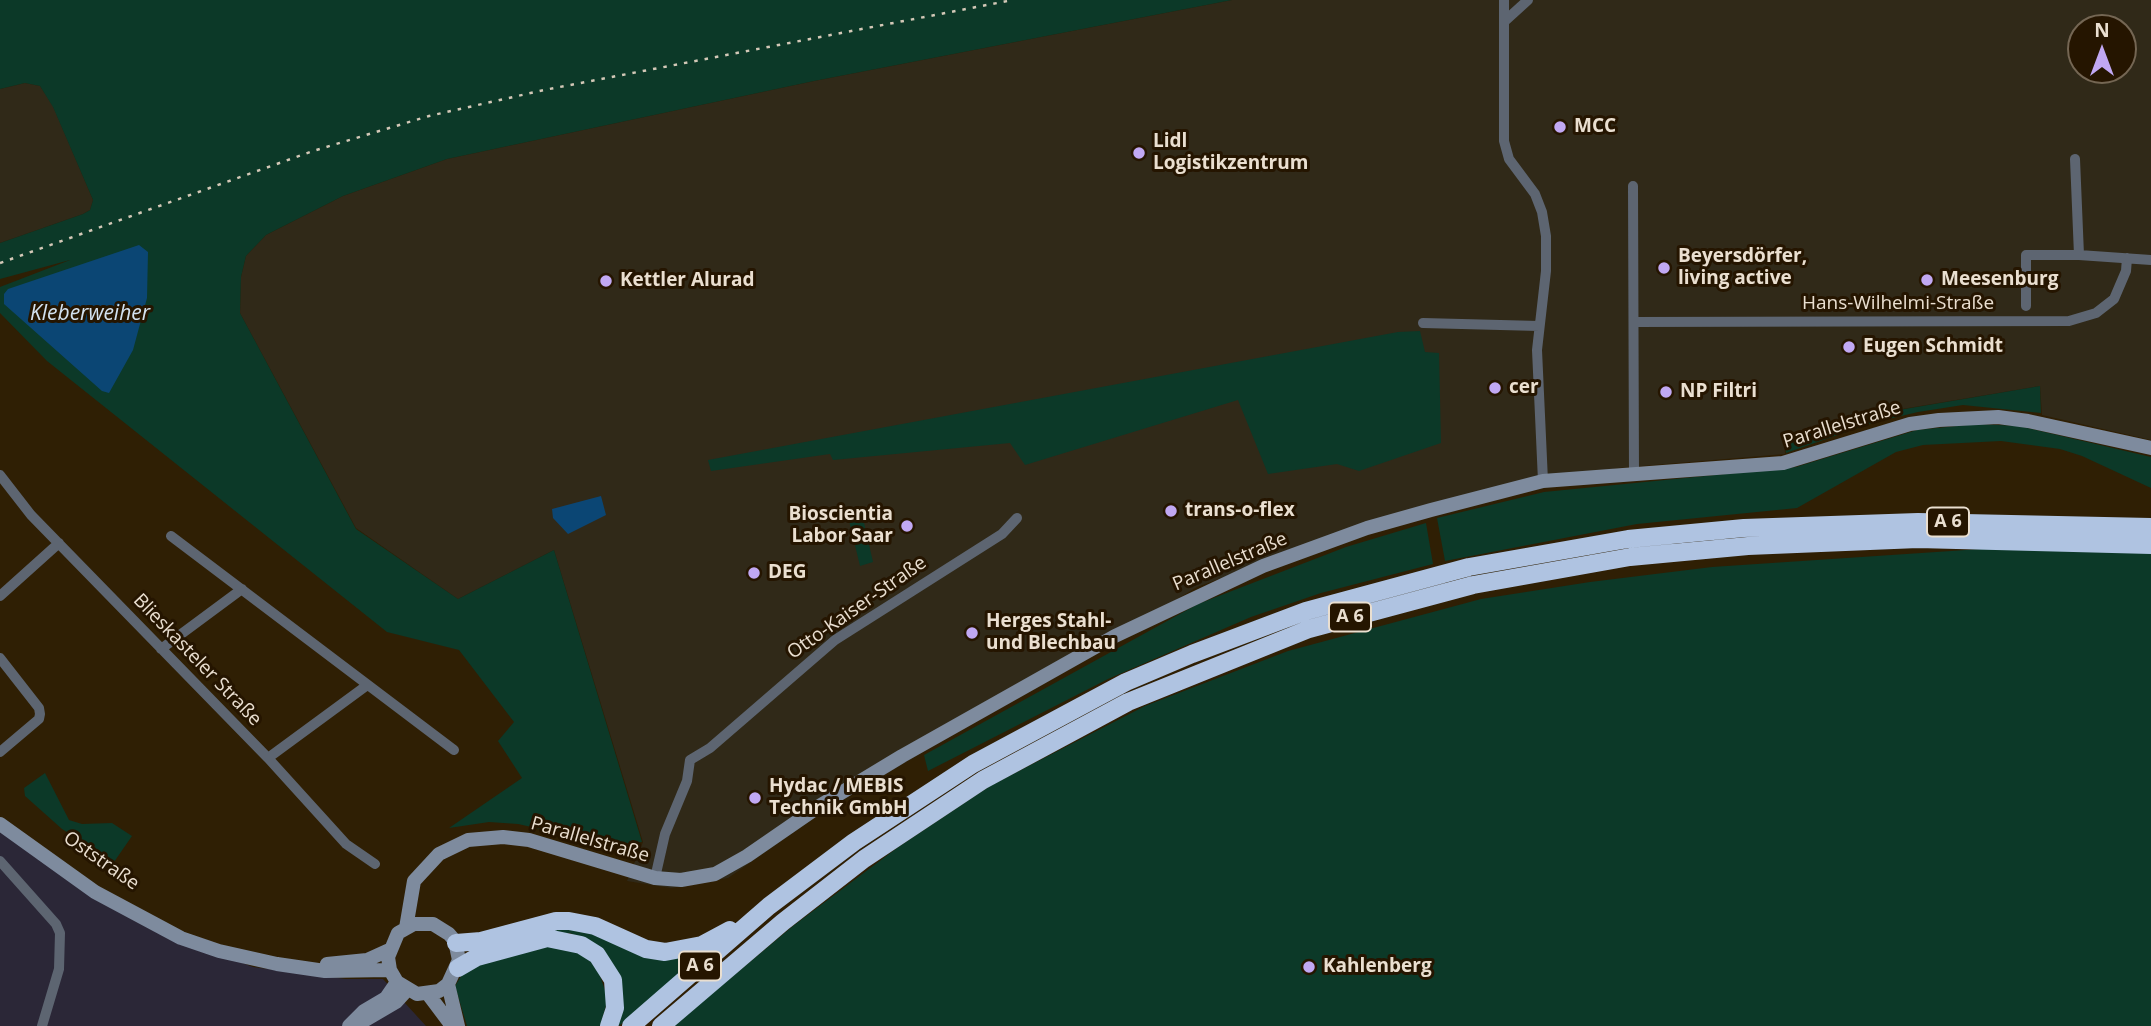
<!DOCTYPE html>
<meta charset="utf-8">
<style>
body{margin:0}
#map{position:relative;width:2151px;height:1026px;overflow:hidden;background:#2f1f04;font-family:"Open Sans",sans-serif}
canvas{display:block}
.north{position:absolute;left:2067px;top:14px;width:70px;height:70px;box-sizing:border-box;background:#251500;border:2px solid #746653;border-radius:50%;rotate:0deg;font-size:19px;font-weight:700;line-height:28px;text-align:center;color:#eadfd0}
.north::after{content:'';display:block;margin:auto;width:24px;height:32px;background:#c1a8f3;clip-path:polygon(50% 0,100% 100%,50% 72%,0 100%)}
</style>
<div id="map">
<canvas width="2151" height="1026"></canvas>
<div class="north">N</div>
</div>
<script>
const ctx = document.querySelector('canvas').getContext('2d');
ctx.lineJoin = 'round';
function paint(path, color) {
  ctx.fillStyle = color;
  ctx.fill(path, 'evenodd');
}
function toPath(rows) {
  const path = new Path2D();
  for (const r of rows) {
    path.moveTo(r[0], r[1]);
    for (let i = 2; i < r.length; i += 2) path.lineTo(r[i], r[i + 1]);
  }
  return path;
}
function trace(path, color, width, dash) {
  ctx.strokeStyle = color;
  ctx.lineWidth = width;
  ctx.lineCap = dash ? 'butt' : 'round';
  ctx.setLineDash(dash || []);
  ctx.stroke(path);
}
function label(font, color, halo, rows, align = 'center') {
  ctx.font = font + ' "Open Sans",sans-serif';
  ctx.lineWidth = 6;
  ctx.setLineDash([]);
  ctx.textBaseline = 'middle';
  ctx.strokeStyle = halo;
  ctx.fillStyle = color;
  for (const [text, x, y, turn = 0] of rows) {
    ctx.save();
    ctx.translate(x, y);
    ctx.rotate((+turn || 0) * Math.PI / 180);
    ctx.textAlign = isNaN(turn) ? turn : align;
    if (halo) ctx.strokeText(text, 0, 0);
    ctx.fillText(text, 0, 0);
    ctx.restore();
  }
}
paint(toPath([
 [0,830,135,921,253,967,346,979,383,979,426,1026,0,1026]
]), '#2b2737');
paint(toPath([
 [1232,0,2151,0,2151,440,2042,415,2040,386,1830,421,1784,439,1785,454,1618,468,1544,482,1370,524,1197,587,823,812,728,878,671,888,627,881,643,842,554,550,458,599,356,528,240,313,241,277,246,256,266,235,343,196,447,159,814,81],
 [2081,28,2123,28,2123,70,2081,70],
 [25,83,40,86,53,106,93,200,90,210,83,214,0,243,0,89]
]), '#302918');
paint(toPath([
 [0,0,1232,0,814,81,447,159,343,196,266,235,246,256,241,277,240,313,356,529,458,599,554,550,642,842,613,845,518,824,489,822,449,828,522,778,498,741,514,722,459,650,387,632,47,361,0,313,0,287,70,260,0,279,0,243,83,214,90,210,93,200,53,107,40,86,25,83,0,89],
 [1420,331,1425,352,1439,353,1441,443,1359,471,1337,464,1268,474,1238,400,1025,465,1010,443,833,460,830,454,711,471,708,460,1398,332],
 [2040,386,2041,413,1963,405,1918,412,1872,423,1786,453,1784,440,1828,422],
 [1977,424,2019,426,2151,457,2151,488,2082,456,2060,449,2001,441,1923,445,1896,452,1797,508,1637,524,1445,561,1437,518,1544,492,1796,467,1917,430],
 [847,512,862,514,873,562,860,566],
 [1426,523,1433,564,1321,593,1251,617,1108,679,928,771,924,755,1198,604,1346,547],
 [1996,548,2151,550,2151,1026,673,1026,793,926,897,848,990,786,1145,706,1288,651,1481,599,1590,582,1712,567],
 [45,773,69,820,82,824,112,823,132,836,114,862,62,829,25,796,24,788],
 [570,926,698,952,701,957,619,1026,616,1021,622,998,587,941,570,933,532,933],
 [551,943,566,945,596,964,608,999,600,1026,467,1026,455,986,465,970,480,960]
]), '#0c3928');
paint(toPath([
 [139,245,148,252,147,298,133,350,109,393,102,391,4,304,4,294,8,289],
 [601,496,606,515,568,534,553,518,552,509]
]), '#0b4674');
trace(toPath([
 [1504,0,1504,141,1509,159,1535,194,1542,212,1546,236,1546,271,1537,350,1543,481],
 [1506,20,1528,0],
 [2075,159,2079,255],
 [1633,186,1634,475],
 [2026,306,2026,255,2079,255,2151,260],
 [1634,322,2069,321,2096,313,2114,299,2126,271,2127,258],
 [1423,323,1539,326],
 [0,475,31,515,268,758,346,844,375,864],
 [171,536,454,750],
 [0,596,59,543],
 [161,649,242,589],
 [0,658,39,708,40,714,39,719,0,752],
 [268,758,366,686],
 [0,861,56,924,60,933,59,969,42,1026],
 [655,878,665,834,687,781,690,760,710,748,835,640,1002,534,1017,518]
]), '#5d6571', 10);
trace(toPath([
 [0,824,95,892,181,938,219,951,277,964,325,971,390,970],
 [406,928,414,881,439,854,468,840,503,837,529,840,655,878,681,880,715,874,747,856,821,805,902,756,1115,636,1263,566,1367,528,1431,510,1543,481,1783,463,1910,424,1939,420,1998,417,2028,421,2151,448],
 [327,964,367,960,389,950],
 [448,984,439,991,417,994,397,982,390,970,388,957,398,933,414,924,433,924,449,934,455,941,459,960,448,984,458,1026],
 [428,994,452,1026],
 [349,1026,364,1011,386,998,397,982],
 [355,1026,396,1002,407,990]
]), '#7e8b9e', 14);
trace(toPath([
 [456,943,481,941,556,921,569,921,595,926,646,949,665,952,702,945,730,930],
 [458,968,477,957,547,938,581,945,597,955,613,980,615,1008,609,1026],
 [631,1026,769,906,854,842,973,764,1126,682,1192,654,1306,611,1469,567,1628,539,1744,528,1918,522,2151,527],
 [661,1026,783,922,864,859,983,780,1128,702,1309,629,1473,585,1630,557,1748,546,1918,539,2151,545]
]), '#afc3e1', 18);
trace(toPath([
 [0,263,313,151,429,116,544,90,1013,0]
]), '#d3c8b7', 2.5, [3.5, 7]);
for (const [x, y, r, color] of [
 [1560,127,7,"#c1a8f3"],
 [1139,153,7,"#c1a8f3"],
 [1664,268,7,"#c1a8f3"],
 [1927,280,7,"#c1a8f3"],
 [606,281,7,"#c1a8f3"],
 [1849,347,7,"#c1a8f3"],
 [1495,388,7,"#c1a8f3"],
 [1666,392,7,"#c1a8f3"],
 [1171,511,7,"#c1a8f3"],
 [907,526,7,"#c1a8f3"],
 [754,573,7,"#c1a8f3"],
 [972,633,7,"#c1a8f3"],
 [755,798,7,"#c1a8f3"],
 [1309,967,7,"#c1a8f3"]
]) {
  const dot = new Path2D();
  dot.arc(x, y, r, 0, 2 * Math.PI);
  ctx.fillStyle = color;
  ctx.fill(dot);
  trace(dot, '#251500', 2.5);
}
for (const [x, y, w] of [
 [1948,522,42],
 [1350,617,42],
 [700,966,42]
]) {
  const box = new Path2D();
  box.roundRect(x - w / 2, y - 14.5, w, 29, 5);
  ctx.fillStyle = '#251500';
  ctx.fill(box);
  trace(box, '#eadfd0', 2);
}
label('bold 18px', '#eadfd0', null, [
 ["A 6",1948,522],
 ["A 6",1350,617],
 ["A 6",700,966]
]);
label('bold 19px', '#eadfd0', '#251500', [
 ["MCC",1574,127],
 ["Lidl",1153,142],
 ["Logistikzentrum",1153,164],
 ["Beyersdörfer,",1678,257],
 ["living active",1678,279],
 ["Meesenburg",1941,280],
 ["Kettler Alurad",620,281],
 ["Eugen Schmidt",1863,347],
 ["cer",1509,388],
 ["NP Filtri",1680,392],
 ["trans-o-flex",1185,511],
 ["Bioscientia",893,515,"right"],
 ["Labor Saar",893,537,"right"],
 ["DEG",768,573],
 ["Herges Stahl-",986,622],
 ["und Blechbau",986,644],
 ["Hydac / MEBIS",769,787],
 ["Technik GmbH",769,809],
 ["Kahlenberg",1323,967]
], 'left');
label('19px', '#eadfd0', '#251500', [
 ["Hans-Wilhelmi-Straße",1898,304],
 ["Parallelstraße",1842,425,-17],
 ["Parallelstraße",1230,562,-23],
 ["Otto-Kaiser-Straße",857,608,-35],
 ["Blieskasteler Straße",197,660,46],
 ["Parallelstraße",590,840,16],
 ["Oststraße",101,861,35]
]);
label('italic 21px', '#d3e2f0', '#251500', [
 ["Kleberweiher",90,314]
]);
</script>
